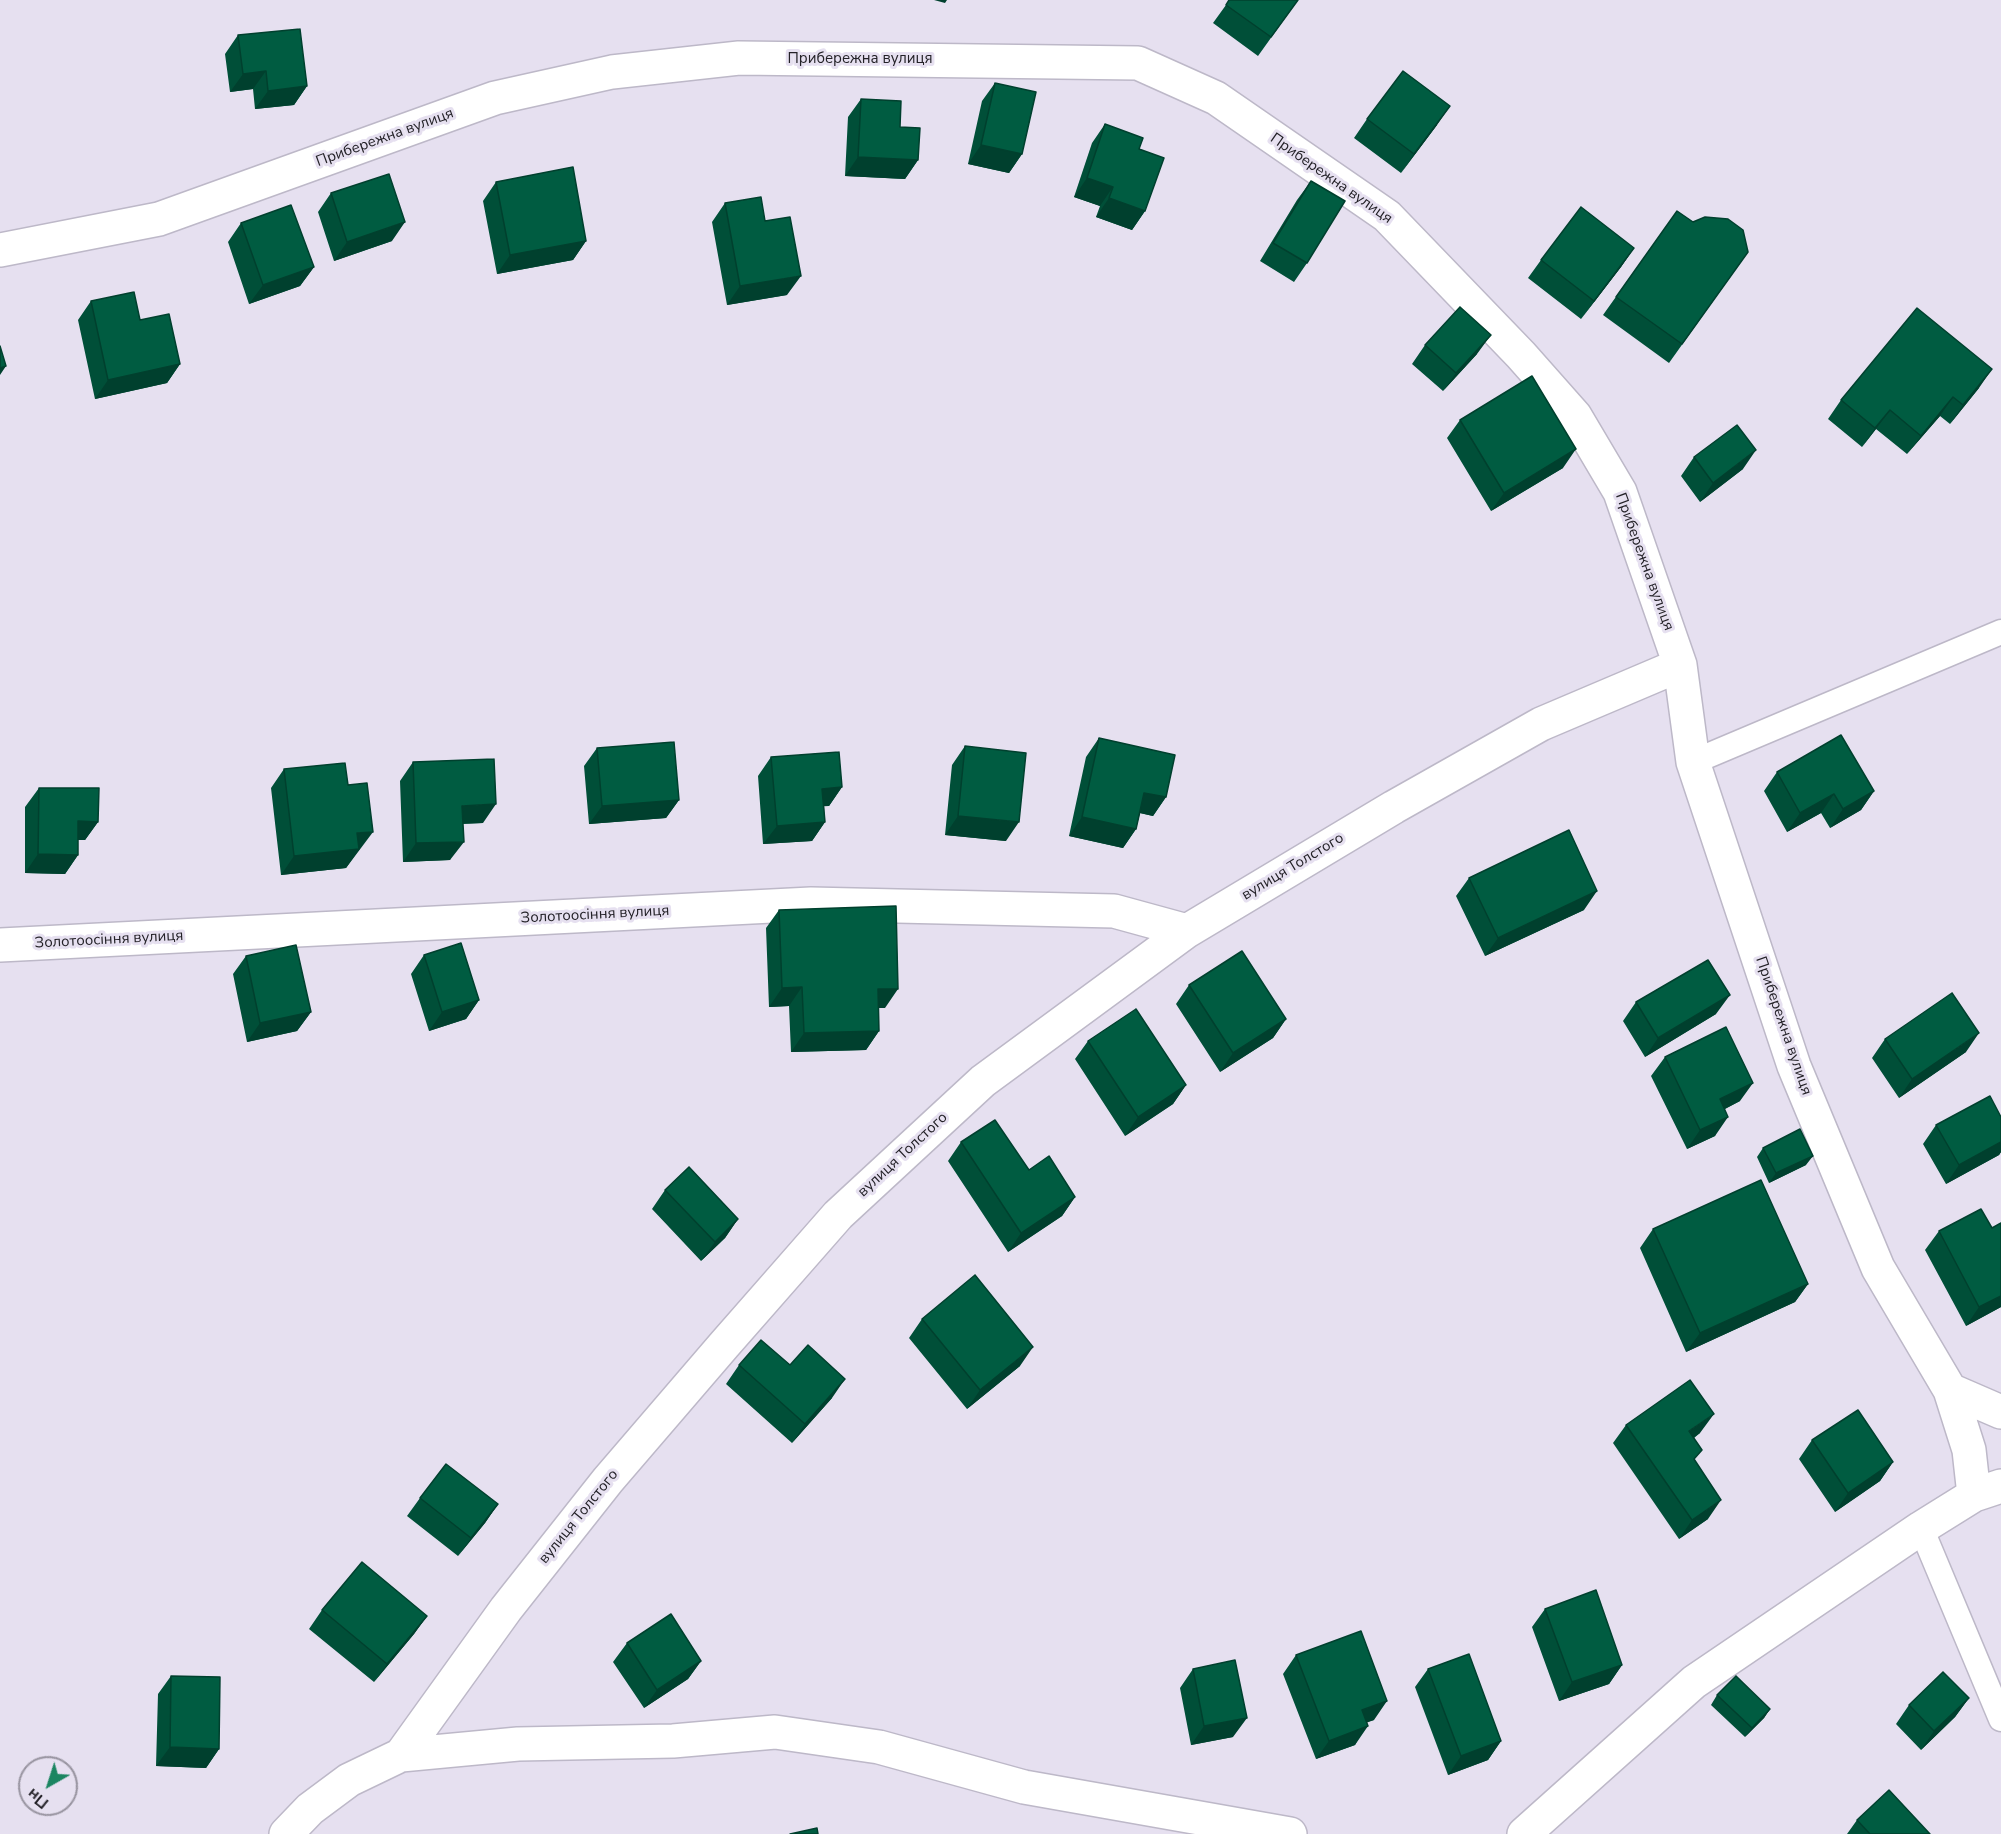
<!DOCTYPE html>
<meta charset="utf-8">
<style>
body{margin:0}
#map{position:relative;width:2001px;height:1834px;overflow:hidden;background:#e6e0f0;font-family:"Nunito Sans",sans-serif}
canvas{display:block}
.north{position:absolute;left:18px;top:1756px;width:60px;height:60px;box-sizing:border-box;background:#e6e0f0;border:2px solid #9894a0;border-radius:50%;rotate:219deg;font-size:16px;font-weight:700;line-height:24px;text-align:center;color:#232127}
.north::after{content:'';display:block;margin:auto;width:21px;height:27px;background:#1b8561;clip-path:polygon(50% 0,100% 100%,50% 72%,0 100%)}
</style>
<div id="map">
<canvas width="2001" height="1834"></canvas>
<div class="north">Пн</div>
</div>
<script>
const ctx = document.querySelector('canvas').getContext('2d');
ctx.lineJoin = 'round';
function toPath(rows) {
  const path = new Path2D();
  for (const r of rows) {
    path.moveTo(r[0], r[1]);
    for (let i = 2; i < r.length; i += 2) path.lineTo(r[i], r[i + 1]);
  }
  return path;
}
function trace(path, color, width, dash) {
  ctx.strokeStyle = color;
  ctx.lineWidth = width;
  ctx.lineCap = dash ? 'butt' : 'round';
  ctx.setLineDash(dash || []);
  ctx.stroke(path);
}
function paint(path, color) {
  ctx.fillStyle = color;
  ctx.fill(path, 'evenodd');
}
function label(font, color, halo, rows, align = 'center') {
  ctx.font = font + ' "Nunito Sans",sans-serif';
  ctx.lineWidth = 6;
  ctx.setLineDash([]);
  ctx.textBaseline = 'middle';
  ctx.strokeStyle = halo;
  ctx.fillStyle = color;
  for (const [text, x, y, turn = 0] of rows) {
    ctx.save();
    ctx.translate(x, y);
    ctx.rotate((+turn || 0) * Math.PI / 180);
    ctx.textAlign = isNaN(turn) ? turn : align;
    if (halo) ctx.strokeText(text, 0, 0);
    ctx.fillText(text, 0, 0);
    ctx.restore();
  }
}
const service = toPath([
 [1693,762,2001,632],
 [1921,1528,2001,1719]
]);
const minor = toPath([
 [0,250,159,219,495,98,612,72,739,58,1138,63,1216,98,1387,216,1521,355,1575,416,1620,492,1680,665,1693,762,1794,1066,1878,1268,1950,1390,1969,1450,1974,1495],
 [0,945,811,904,1114,911,1187,931],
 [1950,1390,2001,1412],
 [401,1755,518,1744,673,1741,775,1732,879,1747,1024,1787,1290,1834],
 [286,1834,310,1809,349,1780,401,1755,506,1609,608,1480,724,1345,838,1215,983,1081,1187,931,1394,807,1541,724,1680,665],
 [1524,1834,1694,1682,1921,1528,1974,1495,2001,1486]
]);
trace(service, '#bdb8c8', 27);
trace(minor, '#bdb8c8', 36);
trace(service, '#fff', 24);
trace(minor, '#fff', 33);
paint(toPath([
 [1298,0,1258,56,1213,23,1226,5],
 [238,35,307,86,294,105,255,109,253,89,230,92,225,54],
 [995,83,1022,154,1009,173,968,164,982,101],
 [861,99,900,127,918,160,905,179,845,176,848,117],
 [1367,119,1437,125,1401,173,1354,138],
 [1105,124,1139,149,1145,211,1132,230,1096,217,1100,206,1074,197,1092,143],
 [1311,181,1307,263,1294,282,1260,261,1297,200],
 [496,182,586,241,573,260,497,274,483,201],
 [331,193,392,241,334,261,318,212],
 [725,203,765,221,787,295,727,305,712,222],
 [1677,211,1693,222,1748,252,1669,363,1603,315],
 [241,223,314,267,300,286,249,304,228,242],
 [1634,248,1621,267,1581,319,1528,278,1541,260],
 [91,301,140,320,180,364,167,383,95,399,78,320],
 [1425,345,1477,354,1443,391,1412,364],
 [1979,388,1950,424,1940,416,1907,454,1876,429,1862,447,1828,419,1841,400],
 [1460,420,1563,468,1491,511,1447,438],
 [1694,457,1743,469,1700,502,1681,476],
 [1099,738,1166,797,1153,816,1140,813,1136,829,1123,848,1069,836,1086,757],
 [965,746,1006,841,945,835,952,765],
 [597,748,679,800,666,818,589,824,584,766],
 [771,757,842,787,829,806,824,806,825,822,812,841,763,844,758,776],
 [413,762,483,823,463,824,450,860,403,862,400,781],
 [284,769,348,785,359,851,358,851,346,868,281,875,271,788],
 [1777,772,1874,791,1861,810,1830,828,1821,813,1787,832,1764,791],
 [39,788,98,822,85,840,78,840,78,855,65,874,25,873,25,807],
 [1469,878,1584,910,1485,956,1456,896],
 [779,910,885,1008,879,1008,879,1031,866,1050,791,1052,789,1006,769,1007,766,928],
 [424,955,479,1000,466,1019,429,1031,411,974],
 [246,956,311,1012,297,1031,247,1042,233,974],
 [1189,985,1286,1019,1273,1038,1220,1072,1176,1004],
 [1636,1002,1716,1014,1645,1057,1623,1021],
 [1885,1039,1966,1052,1899,1098,1872,1058],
 [1088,1041,1186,1085,1173,1104,1125,1136,1075,1059],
 [1665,1057,1740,1101,1725,1109,1715,1136,1687,1149,1651,1076],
 [2001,1117,2001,1152,1999,1155,1946,1184,1923,1144,1936,1125],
 [961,1142,1029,1170,1075,1197,1062,1216,1008,1252,948,1161],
 [1763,1148,1806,1165,1769,1183,1757,1157],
 [665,1190,738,1219,725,1238,701,1261,652,1209],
 [2001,1223,2001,1307,1966,1326,1925,1250,1939,1231,1992,1228],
 [1653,1229,1808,1284,1795,1302,1686,1352,1640,1248],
 [922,1319,1020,1366,967,1409,909,1338],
 [739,1365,790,1365,832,1398,792,1443,726,1384],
 [1626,1425,1700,1433,1694,1438,1694,1460,1708,1519,1679,1539,1613,1443],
 [1812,1440,1893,1462,1880,1481,1835,1512,1799,1459],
 [420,1498,498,1504,485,1523,458,1556,407,1516],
 [1545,1609,1622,1665,1609,1684,1559,1701,1532,1627],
 [322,1610,427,1616,414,1634,374,1682,309,1629],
 [627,1643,701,1661,688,1679,644,1708,613,1662],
 [1296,1655,1374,1720,1367,1722,1355,1745,1316,1759,1283,1674],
 [1193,1669,1233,1737,1191,1745,1180,1688],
 [1428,1669,1501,1741,1488,1760,1448,1775,1415,1687],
 [171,1676,219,1749,206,1768,156,1766,158,1694],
 [1717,1695,1770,1709,1764,1718,1745,1737,1711,1705],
 [1969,1698,1955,1717,1921,1750,1896,1724,1909,1705],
 [1857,1820,1930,1834,1847,1834]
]), '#004f38');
paint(toPath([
 [934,0,947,0,945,3],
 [266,71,253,89,230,92,243,74],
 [307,86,294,105,255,109,268,91],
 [1450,106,1437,125,1401,173,1414,154],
 [981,145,1022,154,1009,173,968,164],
 [858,157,918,160,905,179,845,176],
 [1087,178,1113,187,1100,206,1074,197],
 [1109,198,1145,211,1132,230,1096,217],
 [405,222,392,241,334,261,347,242],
 [586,241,573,260,497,274,510,255],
 [1634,248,1621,267,1581,319,1594,301],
 [314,267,300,286,249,304,263,285],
 [801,276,787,295,727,305,740,286],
 [1491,335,1477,354,1443,391,1456,373],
 [180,364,167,383,95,399,108,380],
 [6,366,0,375,0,368],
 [1992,369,1979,388,1950,424,1963,405],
 [1953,397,1940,416,1907,454,1921,436],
 [1890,410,1876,429,1862,447,1875,428],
 [1576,449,1563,468,1491,511,1504,493],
 [1756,450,1743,469,1700,502,1713,483],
 [842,787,829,806,809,807,822,789],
 [1874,791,1861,810,1830,828,1843,809],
 [1144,793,1166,797,1153,816,1131,811],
 [1834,794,1821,813,1787,832,1800,813],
 [679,800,666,818,589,824,602,806],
 [496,804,483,823,449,824,462,806],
 [958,816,1019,822,1006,841,945,835],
 [1082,817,1136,829,1123,848,1069,836],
 [78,821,98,822,85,840,65,840],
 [825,822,812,841,763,844,777,826],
 [373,832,346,868,281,875,294,856,357,833],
 [464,842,450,860,403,862,416,843],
 [38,854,78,855,65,874,25,873],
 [1597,891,1584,910,1485,956,1498,938],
 [802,987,789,1006,769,1007,782,988],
 [878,989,898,989,885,1008,865,1008],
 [1730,995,1716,1014,1645,1057,1658,1038],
 [479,1000,466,1019,429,1031,442,1012],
 [311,1012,297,1031,247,1042,260,1023],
 [1286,1019,1273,1038,1220,1072,1233,1053],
 [879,1031,866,1050,791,1052,804,1033],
 [1979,1033,1966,1052,1899,1098,1912,1079],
 [1753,1083,1740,1101,1707,1118,1720,1099],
 [1186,1085,1173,1104,1125,1136,1138,1117],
 [1728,1117,1715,1136,1687,1149,1700,1130],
 [2001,1142,2001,1152,1999,1155,1946,1184,1959,1165],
 [1813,1156,1806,1165,1769,1183,1776,1173],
 [1075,1197,1062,1216,1008,1252,1021,1233],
 [738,1219,725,1238,701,1261,715,1242],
 [1808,1284,1795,1302,1686,1352,1700,1333],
 [2001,1296,2001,1307,1966,1326,1979,1307],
 [1033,1347,1020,1366,967,1409,980,1390],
 [845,1379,832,1398,792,1443,805,1424],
 [1714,1414,1700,1433,1676,1450,1689,1431],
 [1893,1462,1880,1481,1835,1512,1848,1493],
 [1721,1500,1708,1519,1679,1539,1692,1520],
 [498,1504,485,1523,458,1556,471,1538],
 [427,1616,414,1634,374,1682,387,1664],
 [701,1661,688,1679,644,1708,657,1690],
 [1622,1665,1609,1684,1559,1701,1572,1682],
 [1969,1698,1955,1717,1921,1750,1934,1731],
 [1387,1701,1374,1720,1349,1729,1362,1710],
 [1770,1709,1764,1718,1745,1737,1752,1728],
 [1247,1718,1233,1737,1191,1745,1204,1726],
 [1368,1726,1355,1745,1316,1759,1329,1741],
 [1501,1741,1488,1760,1448,1775,1461,1756],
 [170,1747,219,1749,206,1768,156,1766]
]), '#00402e');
const building = toPath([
 [1229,0,1298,0,1271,37,1226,5,1229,0],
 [300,29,307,86,268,91,266,71,243,74,238,35,300,29],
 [1403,71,1450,106,1414,154,1367,119,1403,71],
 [995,83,1036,92,1022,154,981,145,995,83],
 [861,99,901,101,900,127,920,128,918,160,858,157,861,99],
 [1105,124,1143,138,1139,149,1164,158,1145,211,1109,198,1113,187,1087,178,1105,124],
 [573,167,586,241,510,255,496,182,573,167],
 [389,174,405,222,347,242,331,193,389,174],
 [1311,181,1345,201,1307,263,1273,243,1311,181],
 [761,197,765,221,790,217,801,276,740,286,725,203,761,197],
 [291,205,314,267,263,285,241,223,291,205],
 [1581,207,1634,248,1594,301,1541,260,1581,207],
 [1677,211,1693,222,1705,217,1728,219,1743,230,1748,252,1682,344,1616,297,1677,211],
 [134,292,140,320,169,314,180,364,108,380,91,301,134,292],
 [1460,307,1491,335,1456,373,1425,345,1460,307],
 [1917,308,1992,369,1963,405,1953,397,1921,436,1890,410,1875,428,1841,400,1917,308],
 [0,346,6,366,0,368,0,346],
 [1532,376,1576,449,1504,493,1460,420,1532,376],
 [1737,425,1756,450,1713,483,1694,457,1737,425],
 [1841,735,1874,791,1843,809,1834,794,1800,813,1777,772,1841,735],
 [1099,738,1175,755,1166,797,1144,793,1136,829,1082,817,1099,738],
 [674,742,679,800,602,806,597,748,674,742],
 [965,746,1026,753,1019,822,958,816,965,746],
 [839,752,842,787,822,789,825,822,777,826,771,757,839,752],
 [494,759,496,804,462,806,464,842,416,843,413,762,494,759],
 [345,763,348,785,367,783,373,832,357,833,359,849,294,856,284,769,345,763],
 [39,788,99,788,98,822,78,821,78,855,38,854,39,788],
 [1569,830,1597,891,1498,938,1469,878,1569,830],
 [896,906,898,989,878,989,879,1031,804,1033,802,987,782,988,779,910,896,906],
 [461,943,479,1000,442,1012,424,955,461,943],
 [296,945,311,1012,260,1023,246,956,296,945],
 [1242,951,1286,1019,1233,1053,1189,985,1242,951],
 [1708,960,1730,995,1658,1038,1636,1002,1708,960],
 [1952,993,1979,1033,1912,1079,1885,1039,1952,993],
 [1136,1009,1186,1085,1138,1117,1088,1041,1136,1009],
 [1726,1027,1753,1083,1720,1099,1728,1117,1700,1130,1665,1057,1726,1027],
 [1990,1096,2001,1117,2001,1142,1959,1165,1936,1125,1990,1096],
 [995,1120,1029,1170,1049,1156,1075,1197,1021,1233,961,1142,995,1120],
 [1800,1129,1813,1156,1776,1173,1763,1148,1800,1129],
 [689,1167,738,1219,715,1242,665,1190,689,1167],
 [1761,1180,1808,1284,1700,1333,1653,1229,1761,1180],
 [1981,1209,1992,1228,2001,1223,2001,1296,1979,1307,1939,1231,1981,1209],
 [975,1275,1033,1347,980,1390,922,1319,975,1275],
 [761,1340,790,1365,808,1345,845,1379,805,1424,739,1365,761,1340],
 [1690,1380,1714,1414,1689,1431,1702,1450,1694,1459,1721,1500,1692,1520,1626,1425,1690,1380],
 [1858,1410,1893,1462,1848,1493,1812,1440,1858,1410],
 [446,1464,498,1504,471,1538,420,1498,446,1464],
 [362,1562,427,1616,387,1664,322,1610,362,1562],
 [1596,1590,1622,1665,1572,1682,1545,1609,1596,1590],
 [671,1614,701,1661,657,1690,627,1643,671,1614],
 [1361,1631,1387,1701,1362,1710,1368,1726,1329,1741,1296,1655,1361,1631],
 [1469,1654,1501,1741,1461,1756,1428,1669,1469,1654],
 [1235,1660,1247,1718,1204,1726,1193,1669,1235,1660],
 [1943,1672,1969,1698,1934,1731,1909,1705,1943,1672],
 [171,1676,220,1677,219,1749,170,1747,171,1676],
 [1736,1676,1770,1709,1752,1728,1717,1695,1736,1676],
 [1889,1790,1930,1834,1870,1834,1857,1820,1889,1790],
 [817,1828,818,1834,790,1834,817,1828]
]);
paint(building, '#005c41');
trace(building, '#00402e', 1.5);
label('15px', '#232127', '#e6e0f0', [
 ["Прибережна вулиця",860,59],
 ["Прибережна вулиця",385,138,-20],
 ["Прибережна вулиця",1331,179,35],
 ["Прибережна вулиця",1644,562,70],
 ["вулиця Толстого",1293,867,-31],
 ["Золотоосіння вулиця",595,915,-3],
 ["Золотоосіння вулиця",109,940,-3],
 ["Прибережна вулиця",1783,1026,71],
 ["вулиця Толстого",903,1155,-43],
 ["вулиця Толстого",579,1517,-51]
]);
</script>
